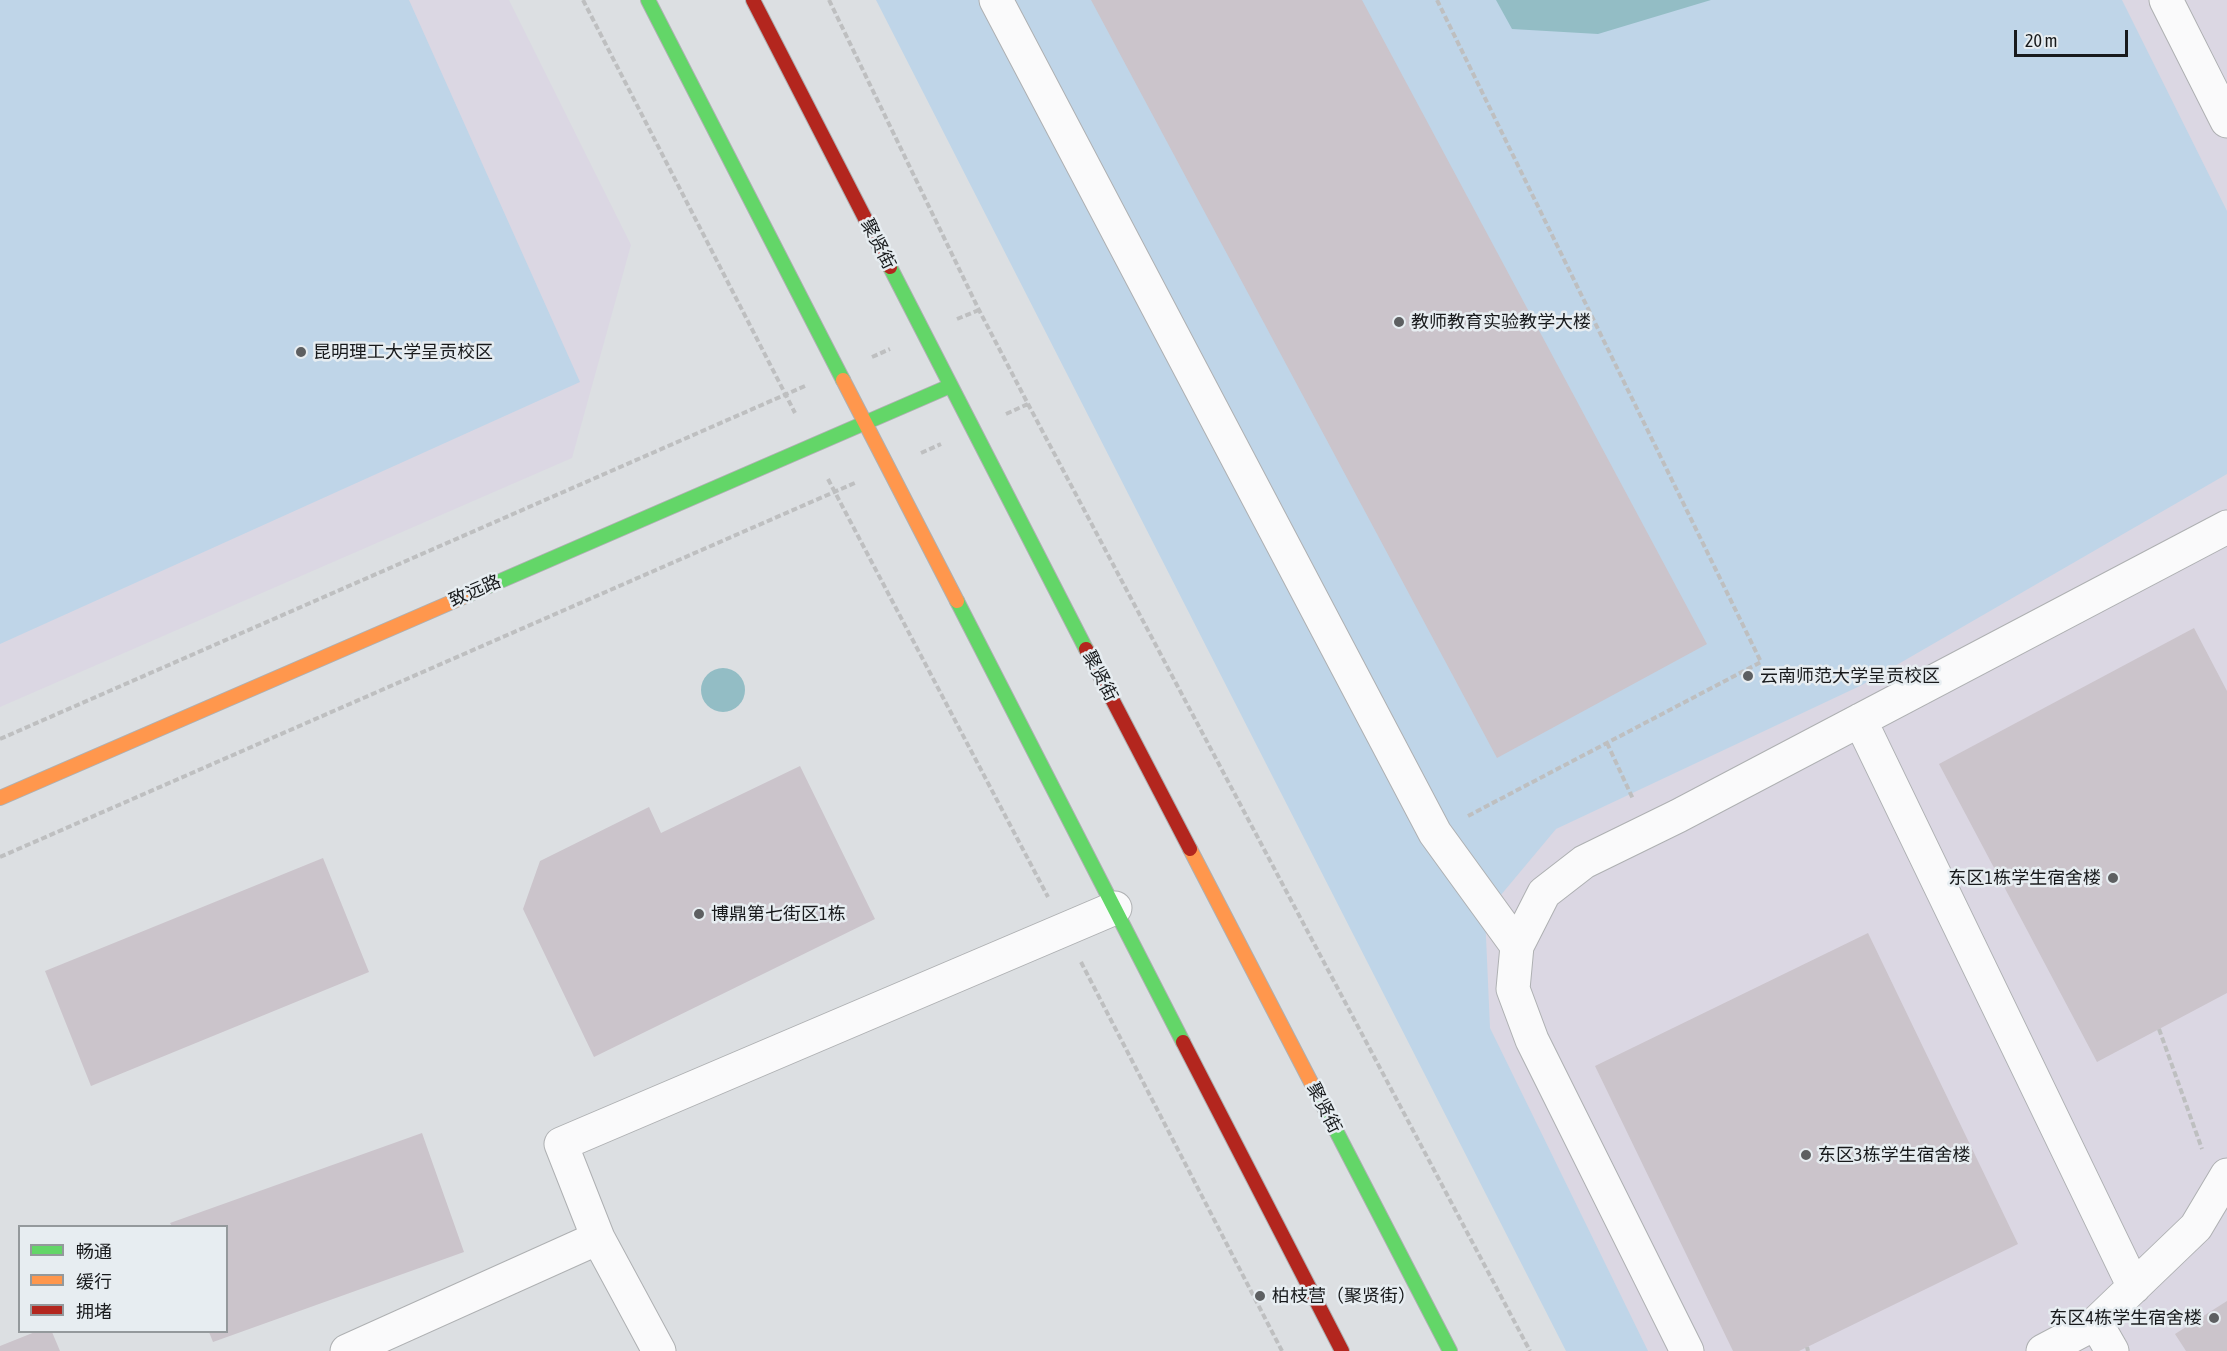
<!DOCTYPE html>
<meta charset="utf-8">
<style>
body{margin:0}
#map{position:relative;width:2227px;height:1351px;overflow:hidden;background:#dcdfe2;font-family:"Asap Condensed","Noto Sans SC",sans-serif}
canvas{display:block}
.legend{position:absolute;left:18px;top:1225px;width:210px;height:108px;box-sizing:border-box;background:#e7edf1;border:2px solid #94999c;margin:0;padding:8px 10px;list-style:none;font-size:18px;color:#181a1c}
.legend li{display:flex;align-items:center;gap:12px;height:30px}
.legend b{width:30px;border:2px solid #94999c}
.scale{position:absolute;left:2014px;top:30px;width:114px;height:27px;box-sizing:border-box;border:3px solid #181a1c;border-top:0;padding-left:8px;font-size:18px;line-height:21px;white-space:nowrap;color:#181a1c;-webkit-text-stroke:4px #e7edf1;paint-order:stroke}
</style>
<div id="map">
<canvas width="2227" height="1351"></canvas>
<ul class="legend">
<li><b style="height:8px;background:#63d668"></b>畅通</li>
<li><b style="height:8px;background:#ff974d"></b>缓行</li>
<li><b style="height:8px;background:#b3261e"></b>拥堵</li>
</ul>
<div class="scale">20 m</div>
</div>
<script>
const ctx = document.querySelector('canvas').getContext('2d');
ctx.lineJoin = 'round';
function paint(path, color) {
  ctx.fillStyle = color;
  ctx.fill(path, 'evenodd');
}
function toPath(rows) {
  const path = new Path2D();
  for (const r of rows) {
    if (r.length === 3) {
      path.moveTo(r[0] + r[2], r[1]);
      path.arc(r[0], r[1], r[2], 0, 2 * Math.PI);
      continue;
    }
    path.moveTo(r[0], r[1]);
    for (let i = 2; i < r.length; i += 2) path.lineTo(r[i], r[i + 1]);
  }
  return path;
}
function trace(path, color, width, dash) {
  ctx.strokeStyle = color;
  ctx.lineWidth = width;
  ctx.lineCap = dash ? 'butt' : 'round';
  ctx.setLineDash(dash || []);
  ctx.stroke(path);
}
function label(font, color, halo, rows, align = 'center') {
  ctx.font = font + ' "Asap Condensed","Noto Sans SC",sans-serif';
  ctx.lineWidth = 5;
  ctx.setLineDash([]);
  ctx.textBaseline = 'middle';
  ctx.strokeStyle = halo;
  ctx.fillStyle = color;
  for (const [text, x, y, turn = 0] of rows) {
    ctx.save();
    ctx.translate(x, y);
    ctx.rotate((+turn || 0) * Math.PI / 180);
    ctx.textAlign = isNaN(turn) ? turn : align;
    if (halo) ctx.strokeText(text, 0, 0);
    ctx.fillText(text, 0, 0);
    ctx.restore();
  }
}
paint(toPath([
 [0,0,509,0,631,245,572,458,0,707],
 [919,0,2227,0,2227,1351,1619,1351]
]), '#dbd7e3');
paint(toPath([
 [0,0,409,0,580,382,0,644],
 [876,0,2122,0,2227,211,2227,474,1862,685,1556,829,1485,914,1490,1028,1648,1351,1566,1351]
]), '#bfd5e8');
paint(toPath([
 [1496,0,1711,0,1598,34,1512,29],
 [723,690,22]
]), '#93bdc5');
paint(toPath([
 [1091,0,1362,0,1707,644,1497,758],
 [2194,628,2227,691,2227,993,2097,1062,1939,764],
 [800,766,875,919,594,1057,523,909,540,861,649,807,661,833],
 [323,858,369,972,91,1086,45,971],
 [1868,933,2018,1244,1799,1351,1733,1351,1595,1066],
 [422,1133,464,1252,213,1342,209,1332,226,1332,226,1226,172,1226,170,1223],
 [2227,1301,2227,1351,2186,1351,2175,1334],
 [35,1332,52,1332,60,1351,0,1351,0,1346]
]), '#cbc4cb');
const street = toPath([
 [996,0,1435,833,1517,946],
 [2166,0,2227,121],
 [1860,720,2134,1287],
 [598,1238,659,1351],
 [2096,1323,2112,1351],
 [347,1351,598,1238,561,1144,1115,908],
 [1687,1351,1532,1040,1513,989,1517,946,1544,893,1584,862,1678,816,2227,527],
 [2043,1351,2096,1323,2196,1227,2227,1175]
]);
const fast = toPath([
 [648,0,843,380],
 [890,267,1086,649],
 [468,595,950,386],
 [957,601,1183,1042],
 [1316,1092,1450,1351]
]);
const slow = toPath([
 [843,380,957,601],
 [0,798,468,595],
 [1190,849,1316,1092]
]);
const jam = toPath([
 [753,0,890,267],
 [1086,649,1190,849],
 [1183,1042,1342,1351]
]);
trace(street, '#aeb0b2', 35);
trace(fast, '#aeb0b2', 16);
trace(slow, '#aeb0b2', 16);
trace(jam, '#aeb0b2', 16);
trace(toPath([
 [583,0,795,413],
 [829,0,979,310,1028,404,1530,1351],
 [1437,0,1761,662,1466,817],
 [957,319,979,310],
 [872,357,890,349],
 [1006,414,1028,404],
 [921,453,941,444],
 [828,479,1048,897],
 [0,739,805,386],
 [1607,743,1633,799],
 [0,857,857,482],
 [1081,962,1282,1351],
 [2159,1029,2202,1149],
 [1807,1347,1808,1351]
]), '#bebfc0', 4, [6, 3]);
trace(street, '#fafafb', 33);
trace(fast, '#63d668', 14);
trace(slow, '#ff974d', 14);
trace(jam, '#b3261e', 14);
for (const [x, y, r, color] of [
 [1399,322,6,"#5d5f61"],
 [301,352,6,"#5d5f61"],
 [1748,676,6,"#5d5f61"],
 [2113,878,6,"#5d5f61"],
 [699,914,6,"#5d5f61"],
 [1806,1155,6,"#5d5f61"],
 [1260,1296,6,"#5d5f61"],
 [2214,1318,6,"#5d5f61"]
]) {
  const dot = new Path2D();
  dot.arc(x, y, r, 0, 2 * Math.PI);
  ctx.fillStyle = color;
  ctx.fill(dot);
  trace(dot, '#e7edf1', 2);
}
label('18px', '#181a1c', '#e7edf1', [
 ["聚贤街",878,244,63],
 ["致远路",475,591,-23],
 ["聚贤街",1100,676,63],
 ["聚贤街",1324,1108,63]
]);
label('18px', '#181a1c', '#e7edf1', [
 ["教师教育实验教学大楼",1411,322],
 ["昆明理工大学呈贡校区",313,352],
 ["云南师范大学呈贡校区",1760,676],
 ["东区1栋学生宿舍楼",2101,878,"right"],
 ["博鼎第七街区1栋",711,914],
 ["东区3栋学生宿舍楼",1818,1155],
 ["柏枝营（聚贤街）",1272,1296],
 ["东区4栋学生宿舍楼",2202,1318,"right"]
], 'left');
</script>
